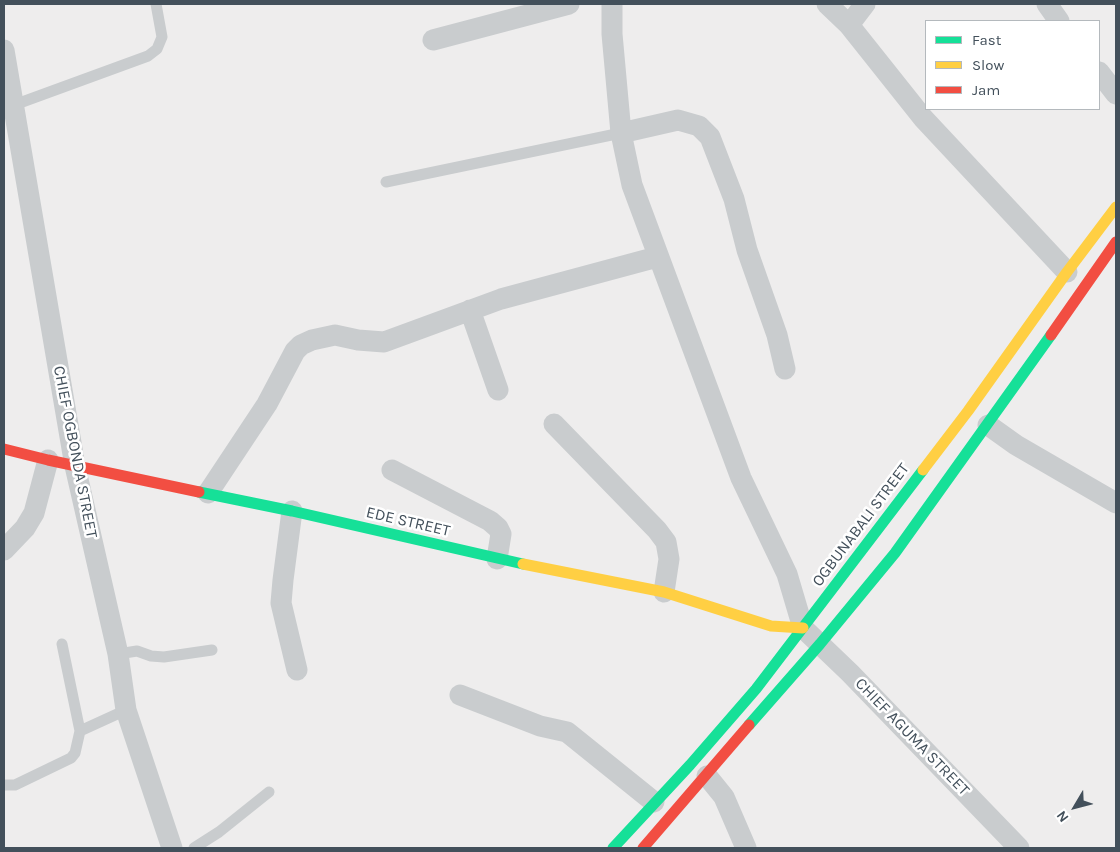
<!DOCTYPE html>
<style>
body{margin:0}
#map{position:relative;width:1120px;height:852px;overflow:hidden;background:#eeeded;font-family:Karla,sans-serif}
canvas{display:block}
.frame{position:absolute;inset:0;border:5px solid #43505b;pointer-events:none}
.legend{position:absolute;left:925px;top:20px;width:175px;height:90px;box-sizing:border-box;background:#fff;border:1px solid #b4b9bd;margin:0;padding:6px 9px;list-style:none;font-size:15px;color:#43505b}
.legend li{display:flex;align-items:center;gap:10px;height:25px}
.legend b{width:25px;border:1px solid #b4b9bd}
.north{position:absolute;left:1050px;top:782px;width:50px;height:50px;-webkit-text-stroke:4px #fff;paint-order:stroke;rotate:233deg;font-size:14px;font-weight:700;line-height:20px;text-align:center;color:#43505b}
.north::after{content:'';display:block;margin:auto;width:18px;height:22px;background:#43505b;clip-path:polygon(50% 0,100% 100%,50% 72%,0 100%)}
</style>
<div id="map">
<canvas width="1120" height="852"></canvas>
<div class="frame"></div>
<ul class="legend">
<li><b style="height:6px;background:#16e098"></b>Fast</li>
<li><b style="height:6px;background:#ffcf43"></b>Slow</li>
<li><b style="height:6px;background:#f24e42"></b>Jam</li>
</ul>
<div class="north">N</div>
</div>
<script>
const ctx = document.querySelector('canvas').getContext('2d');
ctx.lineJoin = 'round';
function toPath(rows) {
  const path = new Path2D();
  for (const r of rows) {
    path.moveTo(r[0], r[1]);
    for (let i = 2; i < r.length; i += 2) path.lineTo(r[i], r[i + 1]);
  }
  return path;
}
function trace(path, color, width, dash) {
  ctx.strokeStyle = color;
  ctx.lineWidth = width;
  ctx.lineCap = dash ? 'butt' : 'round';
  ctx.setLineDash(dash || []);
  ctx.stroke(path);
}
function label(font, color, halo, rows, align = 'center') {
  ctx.font = font + ' Karla,sans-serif';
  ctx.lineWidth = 5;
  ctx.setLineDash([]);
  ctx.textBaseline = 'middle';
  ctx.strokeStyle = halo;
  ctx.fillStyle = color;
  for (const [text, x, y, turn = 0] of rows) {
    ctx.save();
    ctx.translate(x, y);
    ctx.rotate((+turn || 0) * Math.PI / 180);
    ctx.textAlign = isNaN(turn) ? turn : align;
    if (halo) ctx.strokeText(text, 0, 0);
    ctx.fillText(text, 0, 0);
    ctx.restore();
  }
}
trace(toPath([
 [14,105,148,56,157,49,162,37,156,4],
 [386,182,621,133],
 [62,644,80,731],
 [118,654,137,651,151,656,164,657,212,650],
 [4,785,15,785,71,758,75,753,80,731,126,710],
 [194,848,219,832,269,792]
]), '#c9ccce', 11);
trace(toPath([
 [612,4,612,34,621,133,632,185,741,478,787,574,803,628,850,673,1019,848],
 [827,4,849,25,923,118,1067,272],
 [1047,4,1059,21],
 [849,25,865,4],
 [433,40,569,4],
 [4,50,75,466,118,654,126,710,172,848],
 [1099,72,1116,94],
 [621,133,678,120,699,126,710,137,734,199,747,250,777,335,785,369],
 [470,310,498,390],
 [554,424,657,530,666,542,669,559,664,592],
 [988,425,1016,445,1116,503],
 [392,470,490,521,498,528,501,534,497,559],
 [208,493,267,404,295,351,301,345,312,340,335,335,358,340,384,342,501,299,657,257],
 [292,511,283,580,281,603,297,670],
 [4,550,25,528,34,513,48,460],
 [460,695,540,726,567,732,654,802],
 [707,776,724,797,746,848]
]), '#c9ccce', 21);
trace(toPath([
 [199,492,292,511,523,564],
 [749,725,820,644,895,553,1051,335],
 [613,848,690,765,756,689,923,470]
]), '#16e098', 11);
trace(toPath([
 [923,470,968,411,1067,272,1116,207],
 [523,564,664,592,771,626,803,628]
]), '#ffcf43', 11);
trace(toPath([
 [1051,335,1116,242],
 [4,449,48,460,199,492],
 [643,848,749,725]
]), '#f24e42', 11);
label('16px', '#43505b', '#fff', [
 ["CHIEF OGBONDA STREET",75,452,79],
 ["EDE STREET",408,522,13],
 ["OGBUNABALI STREET",861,525,-53],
 ["CHIEF AGUMA STREET",912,737,46]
]);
</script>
